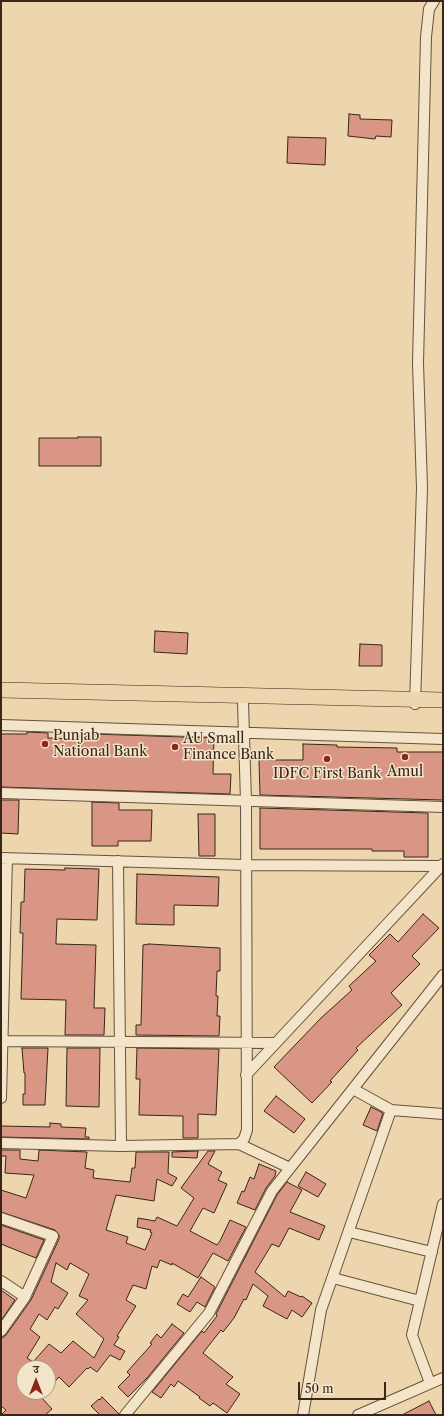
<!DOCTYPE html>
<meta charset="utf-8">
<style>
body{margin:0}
#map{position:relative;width:444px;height:1416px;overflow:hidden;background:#edd5ad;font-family:"Libre Caslon Text","Noto Serif Devanagari",serif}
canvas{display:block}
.frame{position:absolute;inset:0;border:2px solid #392619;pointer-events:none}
.north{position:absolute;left:16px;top:1360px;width:40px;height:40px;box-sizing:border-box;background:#f3e4ca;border:1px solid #a99883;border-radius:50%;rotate:0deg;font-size:11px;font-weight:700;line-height:16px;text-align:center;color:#392619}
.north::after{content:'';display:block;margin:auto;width:14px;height:18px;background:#8f2418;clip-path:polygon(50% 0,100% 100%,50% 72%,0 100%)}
.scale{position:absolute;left:298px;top:1382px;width:88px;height:18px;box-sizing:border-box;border:2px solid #392619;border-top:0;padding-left:5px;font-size:12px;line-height:14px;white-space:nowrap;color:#392619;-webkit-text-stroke:3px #f3e4ca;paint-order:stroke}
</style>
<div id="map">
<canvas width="444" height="1416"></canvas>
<div class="frame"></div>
<div class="north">उ</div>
<div class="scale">50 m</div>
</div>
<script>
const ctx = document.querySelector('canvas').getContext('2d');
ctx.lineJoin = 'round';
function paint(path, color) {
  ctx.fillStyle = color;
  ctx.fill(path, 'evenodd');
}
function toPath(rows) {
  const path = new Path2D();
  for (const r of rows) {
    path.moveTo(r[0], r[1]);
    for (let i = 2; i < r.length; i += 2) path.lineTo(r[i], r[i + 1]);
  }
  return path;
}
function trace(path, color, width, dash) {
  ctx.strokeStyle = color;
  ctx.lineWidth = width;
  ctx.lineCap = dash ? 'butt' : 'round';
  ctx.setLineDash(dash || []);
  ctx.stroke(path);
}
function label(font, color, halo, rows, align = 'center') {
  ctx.font = font + ' "Libre Caslon Text",serif';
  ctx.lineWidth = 3;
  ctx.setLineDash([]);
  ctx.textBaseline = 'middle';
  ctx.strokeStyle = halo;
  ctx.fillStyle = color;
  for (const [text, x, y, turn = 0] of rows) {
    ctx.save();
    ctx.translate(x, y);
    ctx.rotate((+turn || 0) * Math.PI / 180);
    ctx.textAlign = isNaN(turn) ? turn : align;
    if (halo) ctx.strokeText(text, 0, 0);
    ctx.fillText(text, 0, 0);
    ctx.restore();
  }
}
const building = toPath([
 [349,114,360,115,360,119,392,120,391,137,376,136,375,139,348,136,349,114],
 [288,137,326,138,325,165,287,163,288,137],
 [78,437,101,437,101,466,39,466,39,438,78,438,78,437],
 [155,631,188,633,187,654,154,652,155,631],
 [360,644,382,645,382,666,359,666,360,644],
 [27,732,48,733,48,738,72,739,72,736,93,737,93,734,214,738,213,774,231,774,230,794,1,787,1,734,27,734,27,732],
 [303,744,337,745,337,747,397,748,397,752,443,752,443,800,260,795,259,760,303,760,303,744],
 [1,800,19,800,18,834,1,833,1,800],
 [92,802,119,803,119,810,152,810,151,841,118,841,118,846,92,846,92,802],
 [260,808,428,813,428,857,404,857,404,851,372,851,372,849,260,849,260,808],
 [198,814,215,814,215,856,199,856,198,814],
 [65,868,99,869,97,920,57,919,56,942,56,944,96,945,94,1008,105,1008,104,1035,65,1035,66,1000,21,999,23,933,20,933,21,902,24,902,25,869,65,870,65,868],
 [137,874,219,877,218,906,174,905,174,925,136,924,137,874],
 [423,914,439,928,412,956,420,964,391,993,402,1005,356,1048,358,1050,330,1081,332,1082,312,1103,274,1067,321,1018,352,990,349,986,376,961,369,955,390,934,398,942,423,914],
 [149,944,220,948,220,971,217,971,216,996,218,996,217,1016,220,1016,219,1036,136,1035,136,1025,141,1025,143,945,149,944],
 [22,1048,48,1048,45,1105,23,1105,23,1094,25,1094,25,1073,24,1073,22,1048],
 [67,1048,100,1048,99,1107,66,1106,67,1048],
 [137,1048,219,1049,216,1115,198,1114,198,1138,183,1138,183,1116,139,1115,140,1079,136,1079,137,1048],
 [276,1096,305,1119,294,1133,264,1111,276,1096],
 [371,1107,383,1113,377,1131,363,1125,371,1107],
 [50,1123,61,1124,61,1127,86,1128,85,1137,89,1137,89,1139,1,1137,1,1126,50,1127,50,1123],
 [1,1150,20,1150,20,1159,38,1161,39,1150,87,1152,85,1168,94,1170,93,1178,130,1182,132,1168,135,1168,136,1152,169,1152,168,1173,177,1178,172,1186,157,1179,154,1201,116,1195,106,1230,128,1237,126,1243,145,1250,152,1233,150,1232,151,1230,137,1227,138,1218,155,1221,157,1217,177,1226,194,1198,181,1188,208,1151,215,1151,208,1164,222,1172,218,1180,227,1184,214,1213,203,1208,190,1231,217,1245,220,1241,230,1220,246,1227,228,1261,213,1253,198,1278,172,1263,172,1265,160,1260,157,1268,152,1266,146,1289,133,1285,126,1300,136,1306,117,1336,119,1337,114,1345,125,1351,120,1360,110,1355,97,1372,90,1367,88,1369,87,1368,69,1387,59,1377,48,1389,48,1368,24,1368,24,1392,46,1392,41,1397,52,1409,45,1415,1,1415,6,1410,1,1406,1,1339,6,1335,31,1300,59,1239,59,1235,55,1230,1,1212,1,1190,26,1198,34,1175,5,1173,6,1156,1,1156,1,1150],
 [56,1263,67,1270,70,1263,72,1264,89,1274,79,1296,88,1300,76,1314,104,1339,94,1358,73,1341,61,1353,49,1344,33,1362,27,1358,40,1337,30,1329,39,1314,47,1320,55,1307,58,1309,68,1293,51,1282,56,1263],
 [198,1151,197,1158,172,1157,172,1152,198,1151],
 [259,1164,276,1171,275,1176,266,1188,255,1210,237,1203,242,1191,244,1192,250,1177,254,1179,259,1164],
 [306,1172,326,1184,318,1197,298,1186,306,1172],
 [287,1182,302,1190,290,1212,325,1226,319,1240,289,1228,279,1247,272,1244,255,1272,285,1297,288,1291,301,1297,302,1296,312,1303,302,1317,292,1310,287,1319,263,1306,268,1296,253,1284,246,1300,244,1299,234,1318,223,1332,221,1330,203,1353,233,1377,226,1384,240,1394,227,1413,213,1403,210,1406,199,1398,200,1397,178,1381,174,1387,171,1384,161,1398,152,1392,202,1331,204,1333,217,1316,216,1314,277,1195,287,1182],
 [1,1225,44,1240,36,1258,1,1244,1,1225],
 [201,1277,215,1287,205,1307,197,1302,190,1312,177,1304,183,1294,188,1297,201,1277],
 [1,1290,15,1300,2,1319,1,1318,1,1290],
 [172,1324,184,1333,147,1378,128,1397,118,1387,130,1375,127,1372,152,1344,150,1343,157,1334,161,1338,172,1324],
 [102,1397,119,1414,119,1415,100,1415,91,1406,99,1399,100,1400,102,1397],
 [429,1401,436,1415,402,1415,429,1401]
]);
paint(building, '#d99685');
trace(building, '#392619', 1);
const minor = toPath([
 [415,704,422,488,418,363,426,37,429,9,434,1],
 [1,725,443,739],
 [1,793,443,807],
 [1,858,246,865,442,866,443,867],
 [118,861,121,1146],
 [1,1041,276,1043],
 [246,1075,443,864],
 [353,1089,391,1110],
 [1,1098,7,858],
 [1,1143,121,1146,239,1144,244,1139,247,1130,246,802,243,702],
 [239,1144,290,1168],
 [1,1218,53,1236,25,1297,1,1331],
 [349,1232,432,1252],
 [333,1278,420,1301],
 [1,1281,25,1297],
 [430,1383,412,1335,443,1204],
 [125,1415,209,1313,272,1191,443,975],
 [303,1415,321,1310,391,1110,443,1114],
 [358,1415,443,1378]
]);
const primary = toPath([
 [1,690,443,700]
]);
trace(minor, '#66523e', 12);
trace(primary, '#392619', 16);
trace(minor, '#f3e4ca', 10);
trace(primary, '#edd5ad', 15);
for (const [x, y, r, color] of [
 [45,744,4,"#8f2418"],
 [175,747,4,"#8f2418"],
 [405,757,4,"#8f2418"],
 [327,759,4,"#8f2418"]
]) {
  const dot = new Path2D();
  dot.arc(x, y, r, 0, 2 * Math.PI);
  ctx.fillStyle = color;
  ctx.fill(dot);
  trace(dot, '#f3e4ca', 1.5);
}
label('14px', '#392619', '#f3e4ca', [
 ["Punjab",53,736],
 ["National Bank",53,752],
 ["AU Small",183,739],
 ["Finance Bank",183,755],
 ["Amul",405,772,"center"],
 ["IDFC First Bank",327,774,"center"]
], 'left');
</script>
